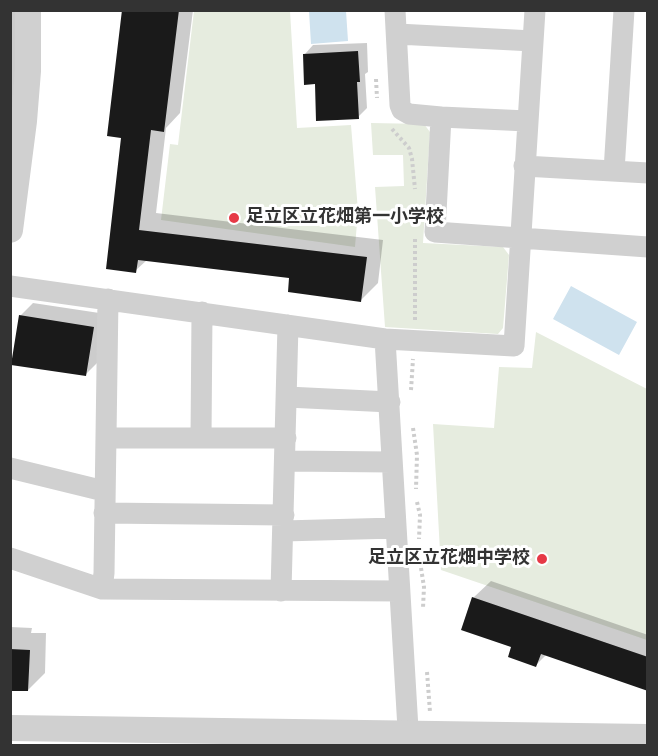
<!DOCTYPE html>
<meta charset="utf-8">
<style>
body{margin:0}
#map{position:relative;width:658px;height:756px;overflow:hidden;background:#fff;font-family:"Titillium Web",sans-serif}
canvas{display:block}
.frame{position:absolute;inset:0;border:12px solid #333;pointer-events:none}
</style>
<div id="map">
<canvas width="658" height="756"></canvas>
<div class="frame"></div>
</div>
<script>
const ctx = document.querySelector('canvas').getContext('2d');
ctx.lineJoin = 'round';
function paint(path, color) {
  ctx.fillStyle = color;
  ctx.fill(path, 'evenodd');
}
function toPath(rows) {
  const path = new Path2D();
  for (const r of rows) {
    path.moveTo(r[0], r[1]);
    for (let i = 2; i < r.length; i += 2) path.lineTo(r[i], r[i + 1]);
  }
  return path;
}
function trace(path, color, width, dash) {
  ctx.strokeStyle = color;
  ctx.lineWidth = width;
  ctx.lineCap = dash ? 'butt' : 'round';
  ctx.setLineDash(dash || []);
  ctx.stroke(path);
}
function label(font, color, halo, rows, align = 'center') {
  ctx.font = font + ' "Titillium Web","Noto Sans JP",sans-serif';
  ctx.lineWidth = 6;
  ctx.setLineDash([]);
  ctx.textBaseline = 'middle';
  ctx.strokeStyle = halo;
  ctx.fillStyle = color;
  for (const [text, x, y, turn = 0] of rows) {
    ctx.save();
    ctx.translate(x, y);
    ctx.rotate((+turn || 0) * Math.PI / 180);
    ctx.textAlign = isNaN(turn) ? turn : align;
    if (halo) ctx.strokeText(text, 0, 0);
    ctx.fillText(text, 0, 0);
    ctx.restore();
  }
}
paint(toPath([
 [194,11,290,11,297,128,351,125,358,211,355,247,161,220,170,144,178,145],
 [371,123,424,124,430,132,423,243,503,247,509,255,503,328,498,334,385,327,375,187,404,186,403,155,373,155],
 [536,332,647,389,647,640,441,570,433,424,494,428,499,367,532,368]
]), '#e6ecdf');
paint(toPath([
 [309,11,346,11,348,41,311,44],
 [571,286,637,322,619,355,553,319]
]), '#cfe2ee');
paint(toPath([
 [10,10,16,10,15,109,10,114],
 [124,10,193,10,180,113,166,128,156,213,383,240,378,283,361,300,291,277,147,260,135,271,123,136],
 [367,43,368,72,365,74,367,108,358,117,316,83,305,54,313,45],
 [33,303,106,314,99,361,86,374,20,316],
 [491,581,648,635,648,689,546,655,536,665,513,646,473,598],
 [10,627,32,628,31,633,46,633,45,673,28,690,10,689]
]), '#0003');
paint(toPath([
 [122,10,179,10,164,132,151,130,139,230,367,257,361,302,288,292,289,278,138,260,136,273,106,269,121,138,107,136],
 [358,51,360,82,357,82,359,119,316,121,315,84,304,85,303,54],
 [19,315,94,327,86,376,11,365],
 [472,597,648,657,648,691,541,654,536,667,508,657,511,647,461,630],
 [10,649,30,650,28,691,10,691]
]), '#1a1a1a');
trace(toPath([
 [376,79,377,98],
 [392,129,409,148,412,159,415,189],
 [415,239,415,321],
 [411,390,413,359],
 [413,428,417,455,416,489],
 [417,502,420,515,419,539],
 [421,568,424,587,423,608],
 [427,672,430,712]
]), '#cdcdcd', 4, [3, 3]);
trace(toPath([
 [395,10,400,105,402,110,409,114,441,117,435,232,648,247],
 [397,34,533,41],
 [441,117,527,121],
 [524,166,648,173],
 [614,171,624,10],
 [10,286,385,339,514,346,535,10],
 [385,339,409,746],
 [287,397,390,402],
 [106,438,286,438],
 [201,438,202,312],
 [285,461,392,462],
 [10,468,104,491],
 [104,513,284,515],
 [283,531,396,528],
 [10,558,102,589,399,591],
 [102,589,104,573,108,299],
 [281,591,288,325]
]), '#d0d0d0', 21);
trace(toPath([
 [10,230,24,121,28,71,28,10],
 [10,728,648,737]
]), '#d0d0d0', 26);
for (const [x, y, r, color] of [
 [234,218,6,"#e63946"],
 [542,559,6,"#e63946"]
]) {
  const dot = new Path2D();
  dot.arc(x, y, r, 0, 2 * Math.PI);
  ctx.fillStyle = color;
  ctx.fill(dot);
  trace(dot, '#fff', 2);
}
label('bold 18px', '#333', '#fff', [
 ["足立区立花畑第一小学校",246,218],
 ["足立区立花畑中学校",530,559,"right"]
], 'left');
</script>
